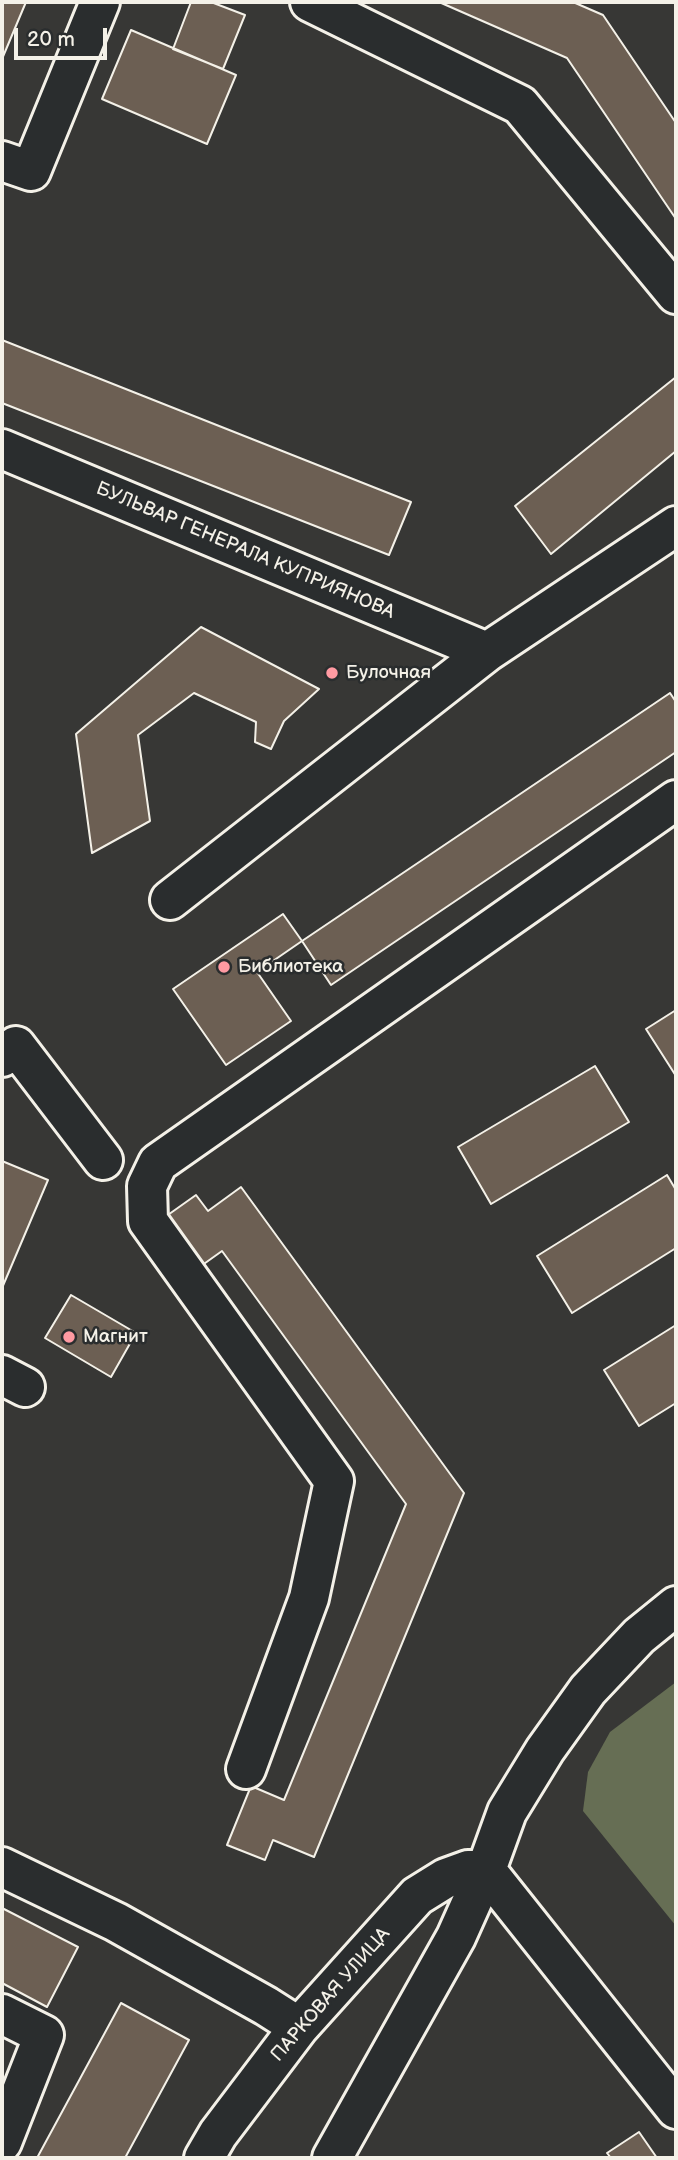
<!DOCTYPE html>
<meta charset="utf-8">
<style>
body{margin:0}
#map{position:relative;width:678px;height:2160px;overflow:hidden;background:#373735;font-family:"Balsamiq Sans",sans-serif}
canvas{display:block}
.frame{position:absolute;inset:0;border:4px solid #f4f1e8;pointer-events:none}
.scale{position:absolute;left:14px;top:28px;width:93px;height:32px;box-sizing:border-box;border:4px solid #f4f1e8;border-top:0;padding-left:9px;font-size:21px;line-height:24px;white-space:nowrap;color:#f4f1e8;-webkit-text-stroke:5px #2a2d2e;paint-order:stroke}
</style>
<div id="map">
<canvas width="678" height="2160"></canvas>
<div class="frame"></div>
<div class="scale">20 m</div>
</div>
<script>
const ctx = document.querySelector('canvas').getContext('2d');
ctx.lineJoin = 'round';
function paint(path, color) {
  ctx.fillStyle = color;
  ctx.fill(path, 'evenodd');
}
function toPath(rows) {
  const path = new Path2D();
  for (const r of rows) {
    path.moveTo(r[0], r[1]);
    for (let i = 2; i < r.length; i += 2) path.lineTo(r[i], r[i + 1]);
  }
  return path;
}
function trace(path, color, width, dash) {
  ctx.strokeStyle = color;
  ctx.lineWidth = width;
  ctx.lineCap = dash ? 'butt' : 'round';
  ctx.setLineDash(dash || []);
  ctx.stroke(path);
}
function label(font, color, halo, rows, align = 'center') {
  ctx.font = font + ' "Balsamiq Sans",sans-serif';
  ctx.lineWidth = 5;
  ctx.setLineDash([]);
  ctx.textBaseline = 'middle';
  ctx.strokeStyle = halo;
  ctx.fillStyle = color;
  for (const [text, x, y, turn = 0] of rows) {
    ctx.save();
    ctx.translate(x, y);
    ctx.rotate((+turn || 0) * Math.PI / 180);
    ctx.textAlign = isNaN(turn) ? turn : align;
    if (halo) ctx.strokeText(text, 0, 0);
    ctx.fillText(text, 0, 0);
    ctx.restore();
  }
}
paint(toPath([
 [676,1682,676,1926,583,1811,588,1772,610,1732]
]), '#666e54');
const building = toPath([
 [2,2,26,2,2,59,2,2],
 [191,2,211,2,245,15,223,69,173,49,191,2],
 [439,2,573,2,603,15,676,123,676,219,567,58,439,2],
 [131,30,236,75,207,144,102,99,131,30],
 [2,340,411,502,389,555,2,403,2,340],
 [676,377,676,451,551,554,515,506,676,377],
 [201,627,319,689,284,721,271,749,255,742,256,722,194,693,138,735,150,821,92,853,76,734,201,627],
 [670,693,676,702,676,752,331,985,302,941,670,693],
 [283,914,302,941,257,972,291,1021,226,1065,173,989,283,914],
 [676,1010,676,1076,646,1029,676,1010],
 [595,1066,629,1122,491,1204,458,1147,595,1066],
 [2,1161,48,1180,2,1288,2,1161],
 [667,1175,676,1190,676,1248,572,1313,537,1256,667,1175],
 [241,1187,464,1493,314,1857,273,1840,265,1860,227,1845,251,1786,284,1800,406,1504,222,1251,201,1266,165,1217,196,1195,208,1211,241,1187],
 [71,1295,136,1333,111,1377,45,1338,71,1295],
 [676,1325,676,1403,639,1426,604,1370,676,1325],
 [2,1908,78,1947,47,2007,2,1983,2,1908],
 [121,2003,189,2040,125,2158,37,2158,121,2003],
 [639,2132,657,2158,611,2158,607,2153,639,2132]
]);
paint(building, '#6c5f53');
trace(building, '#f4f1e8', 2);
const minor = toPath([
 [310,2,520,105,676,294],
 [2,161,31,171,100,2],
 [2,449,487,652],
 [170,900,487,652,676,526],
 [2,1057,16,1046,103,1160],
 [2,1375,25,1387],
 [246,1769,309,1598,334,1481,148,1221,147,1186,158,1163,676,800],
 [2,1867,116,1922,266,2006,299,2027],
 [486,1870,676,2109],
 [2,2014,44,2035,2,2142],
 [204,2158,218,2134,299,2027,417,1896,446,1878,468,1870,486,1870],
 [332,2158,456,1937,486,1870,507,1812,545,1750,588,1690,639,1636,676,1606]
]);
trace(minor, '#f4f1e8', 44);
trace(minor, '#2a2d2e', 38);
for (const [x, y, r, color] of [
 [332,673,7,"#ff9aa2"],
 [224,967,7,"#ff9aa2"],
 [69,1337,7,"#ff9aa2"]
]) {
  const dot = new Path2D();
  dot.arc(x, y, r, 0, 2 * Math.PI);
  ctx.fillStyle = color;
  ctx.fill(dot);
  trace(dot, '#2a2d2e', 2.5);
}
label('19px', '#f4f1e8', '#2a2d2e', [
 ["БУЛЬВАР ГЕНЕРАЛА КУПРИЯНОВА",245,551,23],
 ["ПАРКОВАЯ УЛИЦА",331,1995,-49]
]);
label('19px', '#f4f1e8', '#2a2d2e', [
 ["Булочная",346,673],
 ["Библиотека",238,967],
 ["Магнит",83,1337]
], 'left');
</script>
